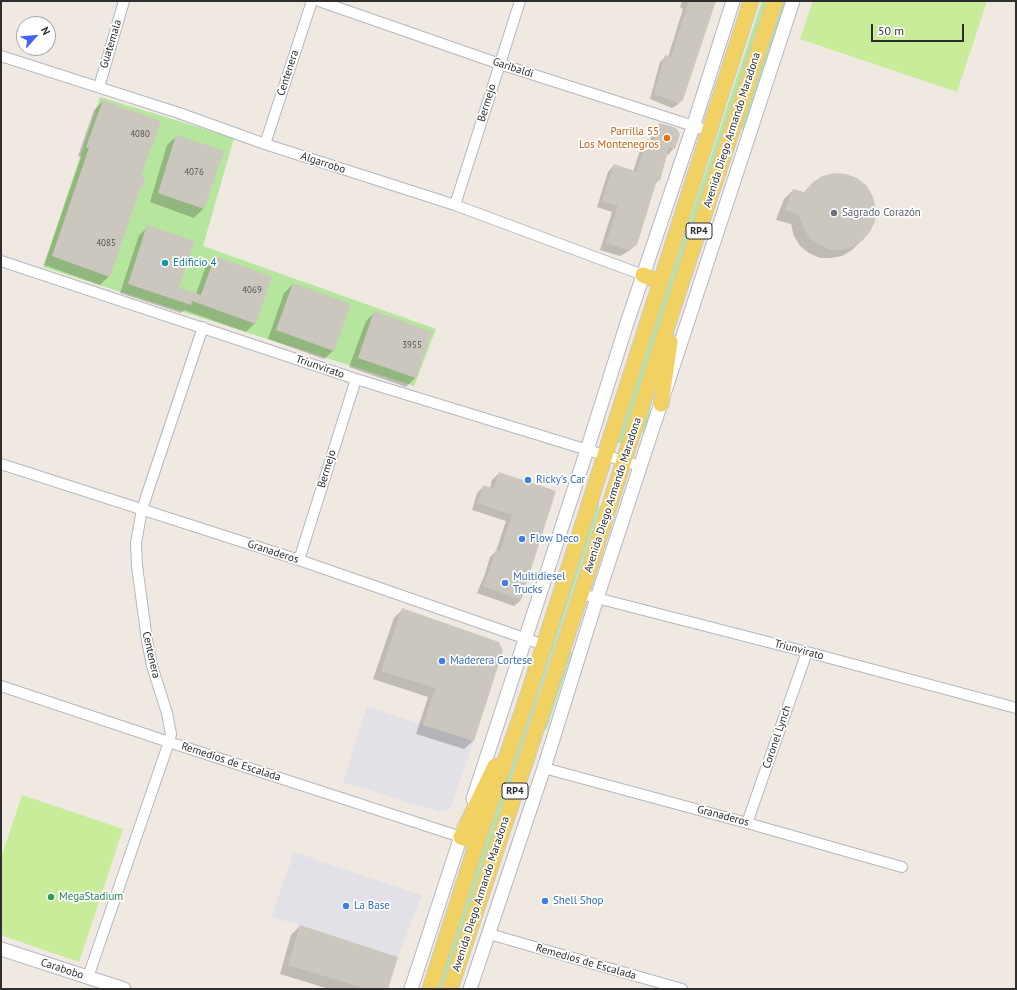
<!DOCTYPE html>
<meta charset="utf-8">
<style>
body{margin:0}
#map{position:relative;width:1017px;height:990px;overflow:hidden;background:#efe9e1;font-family:"PT Sans",sans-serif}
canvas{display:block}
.frame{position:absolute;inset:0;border:2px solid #2e2e2e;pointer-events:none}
.north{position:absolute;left:16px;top:16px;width:40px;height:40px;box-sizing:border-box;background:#fff;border:1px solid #ababab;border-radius:50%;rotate:63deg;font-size:11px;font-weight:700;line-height:16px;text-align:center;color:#2e2e2e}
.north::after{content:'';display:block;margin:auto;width:14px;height:18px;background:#4264fb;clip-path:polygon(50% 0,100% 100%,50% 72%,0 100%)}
.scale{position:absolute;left:871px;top:24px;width:93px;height:18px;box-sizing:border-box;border:2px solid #2e2e2e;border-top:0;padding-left:5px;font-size:12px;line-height:14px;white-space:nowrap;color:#2e2e2e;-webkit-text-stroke:3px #fff;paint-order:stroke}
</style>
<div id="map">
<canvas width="1017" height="990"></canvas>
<div class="frame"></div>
<div class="north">N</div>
<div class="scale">50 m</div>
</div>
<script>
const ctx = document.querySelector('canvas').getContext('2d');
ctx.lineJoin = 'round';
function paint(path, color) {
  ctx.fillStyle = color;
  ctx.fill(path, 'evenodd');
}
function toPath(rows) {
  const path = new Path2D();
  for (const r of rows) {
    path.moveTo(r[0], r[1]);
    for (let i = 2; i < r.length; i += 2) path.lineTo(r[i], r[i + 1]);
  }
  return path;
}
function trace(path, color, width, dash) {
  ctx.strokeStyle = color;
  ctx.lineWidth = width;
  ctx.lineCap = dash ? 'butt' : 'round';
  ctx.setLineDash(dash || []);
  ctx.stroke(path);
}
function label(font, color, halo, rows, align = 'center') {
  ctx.font = font + ' "PT Sans",sans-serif';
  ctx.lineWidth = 3.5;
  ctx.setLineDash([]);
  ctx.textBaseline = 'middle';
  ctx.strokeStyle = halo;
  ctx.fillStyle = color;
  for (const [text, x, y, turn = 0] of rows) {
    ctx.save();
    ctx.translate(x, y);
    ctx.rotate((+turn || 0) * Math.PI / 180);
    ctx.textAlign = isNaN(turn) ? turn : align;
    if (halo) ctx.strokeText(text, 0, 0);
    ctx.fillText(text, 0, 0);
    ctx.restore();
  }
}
paint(toPath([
 [367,707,474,741,450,809,439,812,343,782],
 [294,852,422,895,398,957,300,925,271,917]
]), '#e3e1e8');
paint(toPath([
 [762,1,767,1,622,442,621,443,618,443,617,440],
 [783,1,786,1,744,129,740,129],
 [100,97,234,138,203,246,436,329,414,386,43,267],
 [655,386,648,420,644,433,640,432],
 [599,492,599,510,442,989,437,989],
 [570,651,571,651,572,653,547,728,546,729,544,728]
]), '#b6e59e');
paint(toPath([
 [813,1,987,1,957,92,800,39],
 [22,795,123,829,79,962,1,935,1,858]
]), '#c9ec9a');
paint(toPath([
 [682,1,715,1,682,100,677,105,672,108,650,99,660,62,666,56,668,57,683,9,680,7],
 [103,101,140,177,109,276,100,285,44,265,81,157,78,156,94,110],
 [660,124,674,148,668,155,666,154,659,180,654,185,636,244,629,251,620,256,600,250,612,212,597,207,608,172,614,165,633,172,641,147,647,141,650,141,653,131],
 [177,136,203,209,194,218,150,202,167,145],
 [793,190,862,240,852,250,842,256,831,258,820,258,809,253,800,246,794,236,791,224,776,220,784,199],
 [148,227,178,288,196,294,206,266,215,257,255,323,246,332,184,310,181,313,120,293,139,235],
 [293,284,334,350,324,359,268,339,284,293],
 [375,312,431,332,415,378,406,387,349,367,366,321],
 [499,473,554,492,521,600,514,606,477,593,485,574,490,557,496,551,506,521,472,510,477,493,484,486,490,488,492,480],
 [402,610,473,741,464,749,416,734,428,697,373,679,394,618],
 [300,926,387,989,329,989,280,974,291,935]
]), '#0003');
paint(toPath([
 [689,1,716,1,683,100,678,103,654,94,665,55,671,57],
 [103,100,161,121,141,176,145,178,142,188,141,187,110,277,52,256,89,148,86,147],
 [659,123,676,128,680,134,675,149,669,147,660,181,657,180,637,245,628,250,606,243,618,206,602,201,614,164,637,172,647,139,654,142],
 [176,135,224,151,204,209,158,193],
 [834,173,846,174,857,178,867,186,873,197,876,209,875,221,870,232,862,241,852,247,841,250,829,249,818,244,809,237,803,227,799,215,785,210,793,189,804,192,812,183,822,176],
 [147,225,195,241,179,288,201,295,215,256,272,277,256,324,192,301,191,305,128,284],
 [293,283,351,304,334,351,276,330],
 [374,311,432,332,416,378,358,358],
 [499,472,556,491,521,600,483,586,491,566,496,550,500,551,512,515,478,503,483,485,494,489],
 [402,608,499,642,503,651,474,741,423,725,436,688,381,671],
 [300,925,398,957,388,989,367,989,288,965]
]), '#cbc7bf');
const street = toPath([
 [319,1,500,64,709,131],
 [1,56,179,113,265,144,455,205,643,275],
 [99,87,124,1],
 [265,144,312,1],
 [455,205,520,1],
 [1,261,356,379,640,466],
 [1,464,299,560,544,645],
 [299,560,356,379],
 [581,594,807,652,1016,708],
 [1,686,169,742,461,837],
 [544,768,747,823,902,867],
 [747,823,807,652],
 [489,934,682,989],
 [88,977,169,742,171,734,167,713,152,666,147,640,137,566,136,543,142,509,203,327]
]);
const secondary = toPath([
 [473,799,587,450,627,323,693,127,733,1],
 [1,949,124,989],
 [411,989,464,827],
 [470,989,544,768,597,598,793,1]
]);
const primary = toPath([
 [643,275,660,282],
 [661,404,670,342],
 [477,842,461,837,495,766],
 [430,989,477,842,526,701,751,1],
 [450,989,581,594,676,299,775,1]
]);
trace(street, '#b4b7c1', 12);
trace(secondary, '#b4b7c1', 15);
trace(primary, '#c9c9c9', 17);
trace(street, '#fff', 10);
trace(secondary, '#fff', 13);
trace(primary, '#f2d163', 15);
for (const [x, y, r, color] of [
 [667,138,4,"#e8710a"],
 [834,213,4,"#6b7280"],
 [165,263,4,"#0f9aa8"],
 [528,480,4,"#3f7fe0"],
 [522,539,4,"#3f7fe0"],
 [505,583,4,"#3f7fe0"],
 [442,661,4,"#3f7fe0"],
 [51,897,4,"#2e9e5b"],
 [545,901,4,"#3f7fe0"],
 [346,906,4,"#3f7fe0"]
]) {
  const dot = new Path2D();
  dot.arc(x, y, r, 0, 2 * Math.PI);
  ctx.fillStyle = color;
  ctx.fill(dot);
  trace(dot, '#fff', 1.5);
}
label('9px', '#555452', null, [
 ["4080",140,134],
 ["4076",194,172],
 ["4085",106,243],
 ["4069",252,290],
 ["3955",412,345]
]);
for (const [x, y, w] of [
 [699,231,26],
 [515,791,26]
]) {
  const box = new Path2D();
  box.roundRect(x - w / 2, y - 8, w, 16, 3);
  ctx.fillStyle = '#fff';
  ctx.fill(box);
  trace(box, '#2e2e2e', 1);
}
label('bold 10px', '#2e2e2e', null, [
 ["RP4",699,231],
 ["RP4",515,791]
]);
label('11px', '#2e2e2e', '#fff', [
 ["Guatemala",111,44,-73],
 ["Garibaldi",513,68,18],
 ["Centenera",288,73,-72],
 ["Bermejo",487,103,-73],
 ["Avenida Diego Armando Maradona",732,130,-72],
 ["Algarrobo",323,163,18],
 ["Triunvirato",320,367,19],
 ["Bermejo",327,469,-73],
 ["Avenida Diego Armando Maradona",613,495,-72],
 ["Granaderos",273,552,18],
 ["Triunvirato",799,650,15],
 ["Centenera",151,655,77],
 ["Coronel Lynch",777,737,-71],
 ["Remedios de Escalada",231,762,18],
 ["Granaderos",723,816,15],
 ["Avenida Diego Armando Maradona",481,894,-72],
 ["Remedios de Escalada",586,962,16],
 ["Carabobo",62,969,18]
]);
label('11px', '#c56008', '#fff', [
 ["Parrilla 55",659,132],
 ["Los Montenegros",659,145]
], 'right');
label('11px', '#5b616d', '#fff', [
 ["Sagrado Corazón",842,213]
], 'left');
label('11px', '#0d838f', '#fff', [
 ["Edificio 4",173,263]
], 'left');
label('11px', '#366cbe', '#fff', [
 ["Ricky's Car",536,480],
 ["Flow Deco",530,539],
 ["Multidiesel",513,577],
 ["Trucks",513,590],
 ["Maderera Cortese",450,661],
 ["Shell Shop",553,901],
 ["La Base",354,906]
], 'left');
label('11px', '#27864d', '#fff', [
 ["MegaStadium",59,897]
], 'left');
</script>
